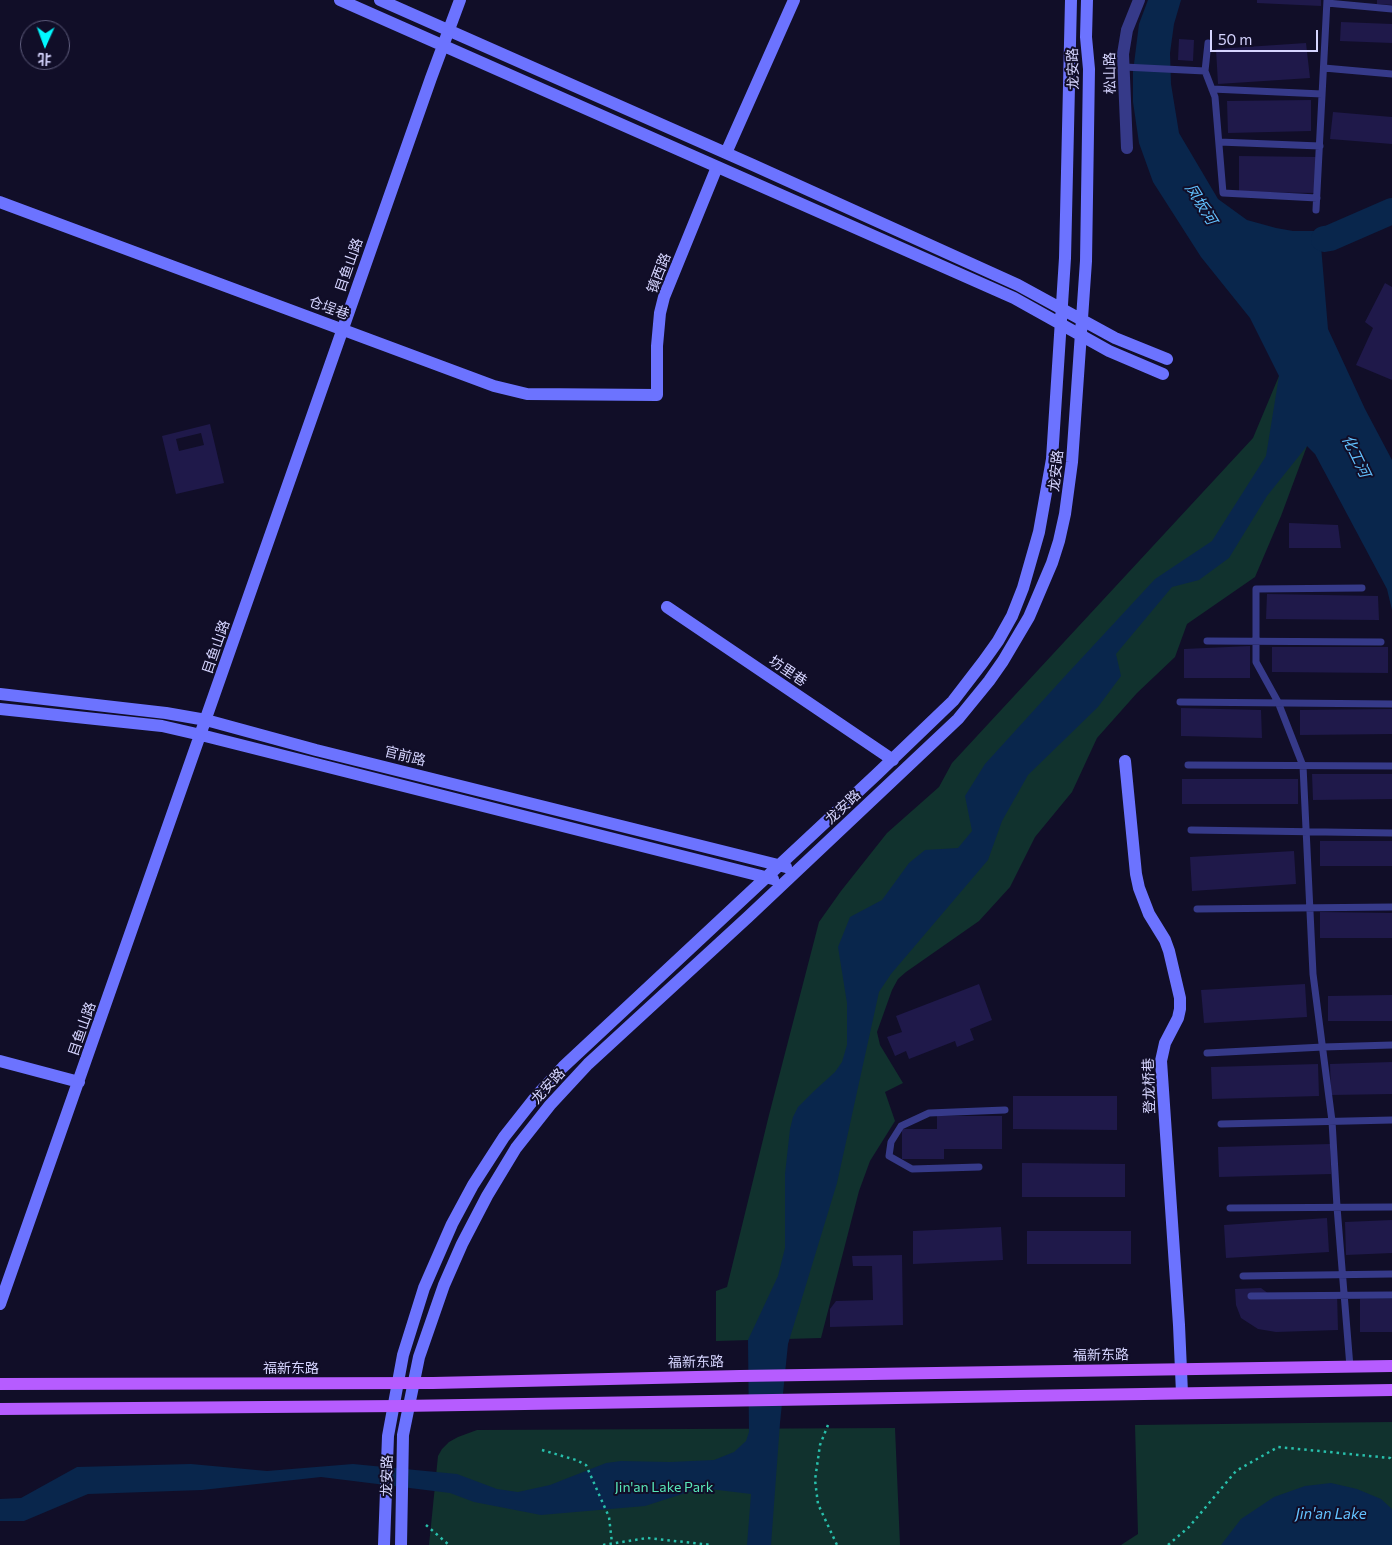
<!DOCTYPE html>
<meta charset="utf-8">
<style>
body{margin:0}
#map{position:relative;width:1392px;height:1545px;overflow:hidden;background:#110e28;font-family:Commissioner,"Noto Sans SC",sans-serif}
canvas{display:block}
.north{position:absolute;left:20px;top:20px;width:50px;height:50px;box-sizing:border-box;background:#110e28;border:1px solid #605e7e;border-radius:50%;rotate:182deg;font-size:14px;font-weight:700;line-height:20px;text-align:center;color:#d6d5ff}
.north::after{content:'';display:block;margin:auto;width:18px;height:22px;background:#01f9ff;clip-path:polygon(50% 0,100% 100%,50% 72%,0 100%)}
.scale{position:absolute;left:1210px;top:30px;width:108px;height:22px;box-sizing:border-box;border:2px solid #d6d5ff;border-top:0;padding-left:6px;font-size:15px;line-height:18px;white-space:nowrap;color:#d6d5ff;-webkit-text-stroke:4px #110e28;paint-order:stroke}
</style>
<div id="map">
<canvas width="1392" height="1545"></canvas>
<div class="north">北</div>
<div class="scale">50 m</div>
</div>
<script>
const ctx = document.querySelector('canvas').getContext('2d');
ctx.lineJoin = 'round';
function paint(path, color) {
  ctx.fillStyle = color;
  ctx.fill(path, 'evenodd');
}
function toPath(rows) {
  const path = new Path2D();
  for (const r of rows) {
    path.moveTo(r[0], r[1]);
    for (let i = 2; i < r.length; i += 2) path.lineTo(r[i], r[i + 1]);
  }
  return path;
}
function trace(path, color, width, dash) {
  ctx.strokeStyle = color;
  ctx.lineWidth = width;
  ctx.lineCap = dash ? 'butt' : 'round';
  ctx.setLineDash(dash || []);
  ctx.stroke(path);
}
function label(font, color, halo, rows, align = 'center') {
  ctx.font = font + ' Commissioner,"Noto Sans SC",sans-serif';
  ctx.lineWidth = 4;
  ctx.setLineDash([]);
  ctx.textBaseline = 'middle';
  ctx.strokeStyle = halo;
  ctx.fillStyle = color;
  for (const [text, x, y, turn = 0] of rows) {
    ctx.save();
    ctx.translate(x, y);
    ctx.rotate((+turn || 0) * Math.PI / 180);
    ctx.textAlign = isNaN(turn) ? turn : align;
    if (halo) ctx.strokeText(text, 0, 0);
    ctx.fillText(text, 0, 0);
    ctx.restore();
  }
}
paint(toPath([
 [1279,376,1307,446,1281,516,1255,577,1187,624,1175,657,1137,693,1097,738,1072,792,1035,837,1010,887,979,921,906,972,898,979,892,990,877,1032,880,1045,903,1083,885,1092,895,1121,870,1161,859,1191,821,1338,716,1341,716,1291,727,1287,769,1115,819,922,841,891,887,833,939,787,952,763,1253,438],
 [1392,1422,1392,1545,1121,1545,1138,1534,1135,1425],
 [895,1428,900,1545,429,1545,438,1456,442,1449,449,1442,458,1437,477,1430]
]), '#11322e');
paint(toPath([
 [1148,0,1181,0,1174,24,1170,53,1171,84,1179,133,1218,199,1247,220,1276,228,1293,231,1320,231,1360,226,1392,204,1392,216,1364,234,1321,246,1328,329,1365,409,1392,460,1392,610,1387,589,1315,454,1307,446,1267,496,1229,558,1199,580,1172,587,1116,654,1121,676,1098,707,1028,775,1002,821,988,860,891,974,879,992,837,1183,788,1344,780,1423,771,1545,747,1545,751,1494,701,1488,645,1506,541,1515,474,1502,450,1493,321,1477,202,1490,88,1494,24,1521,0,1521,0,1499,21,1498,77,1467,191,1464,267,1471,353,1464,457,1474,497,1489,518,1492,550,1485,606,1463,621,1461,670,1462,714,1460,734,1452,746,1441,749,1432,748,1340,778,1276,785,1248,785,1174,790,1129,793,1117,798,1107,813,1092,835,1072,842,1062,847,1045,847,1003,838,947,850,917,882,900,909,863,925,850,958,848,972,831,965,796,985,764,1066,675,1155,579,1212,541,1266,456,1279,376,1250,318,1201,257,1153,182,1139,143,1133,102,1133,72,1139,24],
 [1331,1483,1357,1489,1381,1499,1392,1509,1392,1545,1221,1545,1241,1519,1274,1497,1305,1486]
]), '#09264c');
trace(toPath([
 [1324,239,1330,238,1392,211]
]), '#09264c', 26);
paint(toPath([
 [1257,0,1321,0,1321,6,1257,3],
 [1377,0,1392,0,1392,5,1377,4],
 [1341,22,1392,24,1392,43,1340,41],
 [1179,39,1194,40,1193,61,1178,60],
 [1306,43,1310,78,1218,84,1216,49],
 [1311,100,1311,131,1228,133,1227,101],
 [1333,112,1392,117,1392,144,1330,139],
 [1239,156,1317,157,1317,193,1239,192],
 [1385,283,1392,287,1392,380,1356,365,1373,328,1365,322],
 [210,424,224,483,176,494,162,436],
 [201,433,204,445,179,451,176,439],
 [1289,523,1338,525,1341,548,1289,548],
 [1267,594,1378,596,1379,620,1266,619],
 [1250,646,1250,678,1184,678,1184,649],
 [1272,647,1388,647,1388,673,1272,672],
 [1181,708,1261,710,1262,738,1181,736],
 [1392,709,1392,734,1300,735,1300,710],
 [1312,774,1392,774,1392,799,1313,800],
 [1182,779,1298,779,1298,804,1182,804],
 [1320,841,1392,841,1392,866,1320,866],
 [1294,851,1296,884,1192,891,1190,857],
 [1320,912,1392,913,1392,938,1320,938],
 [979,984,992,1020,970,1029,974,1040,957,1047,955,1041,909,1059,906,1051,895,1056,887,1037,902,1032,896,1016],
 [1305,984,1307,1017,1204,1023,1201,990],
 [1392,995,1392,1021,1328,1021,1328,996],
 [1392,1062,1392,1094,1331,1095,1330,1064],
 [1318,1064,1319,1096,1212,1099,1211,1067],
 [1013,1096,1117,1096,1117,1130,1013,1129],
 [937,1116,1002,1116,1002,1149,944,1149,944,1159,902,1159,902,1129,937,1129],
 [1330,1144,1331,1174,1219,1177,1218,1147],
 [1022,1163,1125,1164,1125,1197,1022,1197],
 [1327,1218,1329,1252,1226,1258,1224,1225],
 [1392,1220,1392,1253,1346,1255,1345,1222],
 [1001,1227,1003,1260,913,1264,913,1231],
 [1027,1231,1131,1231,1131,1264,1027,1264],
 [902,1255,903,1325,830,1327,830,1309,836,1301,873,1300,872,1266,853,1266,852,1256],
 [1261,1288,1269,1294,1337,1292,1338,1330,1276,1332,1258,1329,1241,1318,1236,1305,1235,1289],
 [1360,1299,1392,1299,1392,1332,1360,1332]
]), '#1f194a');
trace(toPath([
 [828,1425,820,1445,815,1480,818,1504,837,1545],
 [542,1450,576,1460,586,1465,609,1517,612,1543],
 [426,1525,449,1545],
 [603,1545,647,1538,712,1545],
 [1168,1545,1189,1527,1236,1471,1278,1447,1390,1458,1392,1460]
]), '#28bfab', 2.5, [2.5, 4]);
trace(toPath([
 [1327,3,1392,9],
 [1208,43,1205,71,1215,97,1223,193,1317,198],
 [1124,67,1205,71],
 [1324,68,1392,74],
 [1212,89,1322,94],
 [1219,142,1320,146],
 [1316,210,1327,0],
 [1207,641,1381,642],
 [1180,702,1392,704],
 [1188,765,1392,766],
 [1191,830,1392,833],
 [1197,909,1392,907],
 [1207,1053,1323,1047,1392,1045],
 [1221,1124,1392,1120],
 [979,1167,912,1169,889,1156,891,1142,901,1126,929,1113,1005,1110],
 [1230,1208,1392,1207],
 [1243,1276,1392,1274],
 [1251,1296,1392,1295],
 [1350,1367,1337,1207,1332,1121,1313,974,1303,766,1278,702,1256,662,1256,589,1362,588]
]), '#363a89', 7);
trace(toPath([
 [1127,148,1123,54,1127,30,1139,0]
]), '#363a89', 12);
trace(toPath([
 [340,0,1014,298,1109,351,1163,374],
 [380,0,753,165,1018,285,1115,338,1167,359],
 [726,153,794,0],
 [0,202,494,386,527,394,657,395,657,346,660,313,664,297,717,167],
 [667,607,893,760],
 [0,694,166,713,206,720,316,750,786,867],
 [0,709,162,726,201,735,773,879],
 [1125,761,1136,874,1139,888,1149,914,1165,940,1169,951,1180,998,1180,1009,1178,1018,1165,1043,1161,1061,1179,1325,1182,1393],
 [0,1061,79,1082],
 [0,1304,431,78,460,0],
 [384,1545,388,1436,403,1355,424,1288,452,1224,473,1185,504,1137,538,1094,563,1067,877,774,953,701,983,662,998,641,1012,616,1023,588,1039,532,1052,459,1065,258,1071,0],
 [401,1545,403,1435,419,1357,444,1285,462,1244,487,1196,516,1148,550,1105,588,1064,748,917,958,719,989,681,1003,661,1029,617,1052,563,1059,541,1065,514,1072,462,1086,261,1089,69,1086,37,1087,0]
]), '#6c73ff', 12);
trace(toPath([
 [0,1384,433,1383,740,1376,1392,1366],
 [0,1409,401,1406,1392,1390]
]), '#b65cff', 12);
label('14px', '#d6d5ff', '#110e28', [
 ["龙安路",1073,69,-92],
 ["松山路",1110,73,-91],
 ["目鱼山路",349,265,-71],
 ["镇西路",659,273,-69],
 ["仓埕巷",329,308,20],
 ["龙安路",1056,471,-84],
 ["目鱼山路",216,647,-71],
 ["坊里巷",788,671,34],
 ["官前路",405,756,14],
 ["龙安路",843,807,-43],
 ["目鱼山路",82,1029,-71],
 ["龙安路",548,1086,-48],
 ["登龙桥巷",1149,1086,-92],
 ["福新东路",1101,1355,-1],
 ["福新东路",696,1362,-1],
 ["福新东路",291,1368],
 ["龙安路",387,1476,-89]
]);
label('14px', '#59e7b9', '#110e28', [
 ["Jin'an Lake Park",664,1487]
]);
label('italic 15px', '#63c2ff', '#110e28', [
 ["凤坂河",1201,204,58],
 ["化工河",1356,456,64],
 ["Jin'an Lake",1331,1514]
]);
</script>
